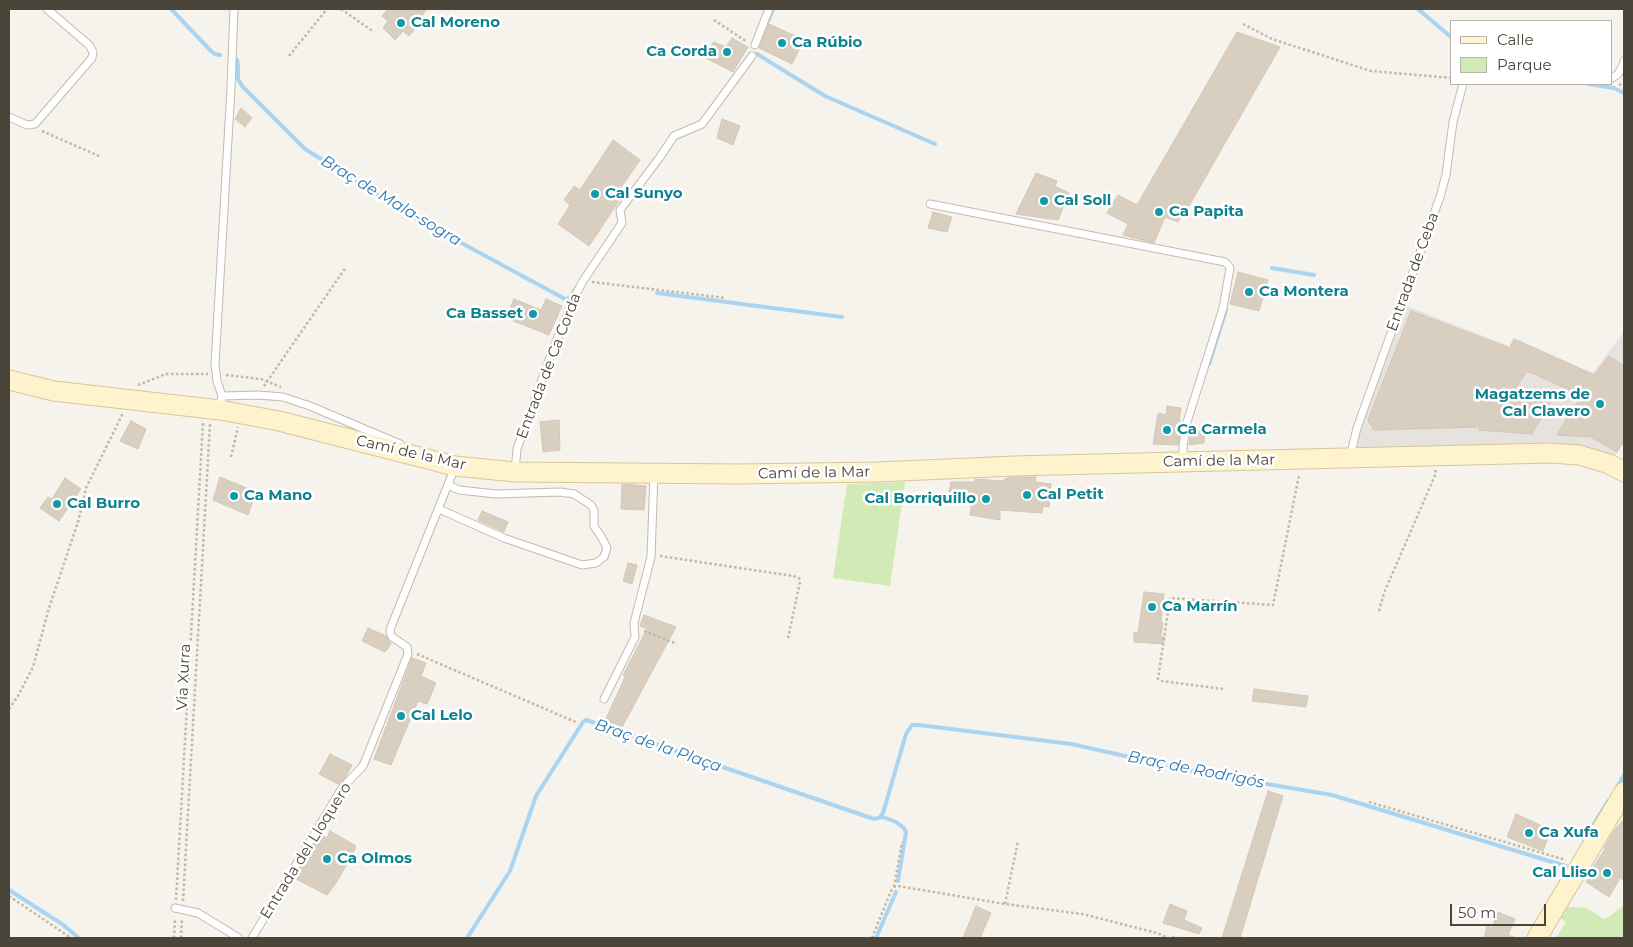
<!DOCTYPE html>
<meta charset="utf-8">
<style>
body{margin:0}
#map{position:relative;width:1633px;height:947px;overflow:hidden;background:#f6f3ec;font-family:Montserrat,sans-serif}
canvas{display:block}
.frame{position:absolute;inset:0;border:10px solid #4b4439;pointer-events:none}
.legend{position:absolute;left:1450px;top:20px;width:162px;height:65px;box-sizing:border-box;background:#fff;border:1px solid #b7b4b0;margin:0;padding:6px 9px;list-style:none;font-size:15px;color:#4b4439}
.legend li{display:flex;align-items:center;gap:10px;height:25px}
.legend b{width:25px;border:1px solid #b7b4b0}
.scale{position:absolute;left:1450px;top:904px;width:96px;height:22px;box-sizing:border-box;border:2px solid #4b4439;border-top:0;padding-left:6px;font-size:15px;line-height:18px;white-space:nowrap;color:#4b4439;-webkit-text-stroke:4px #fff;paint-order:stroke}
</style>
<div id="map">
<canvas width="1633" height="947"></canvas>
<div class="frame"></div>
<ul class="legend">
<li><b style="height:6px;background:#fff3cd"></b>Calle</li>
<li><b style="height:14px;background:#d2eab5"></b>Parque</li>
</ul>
<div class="scale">50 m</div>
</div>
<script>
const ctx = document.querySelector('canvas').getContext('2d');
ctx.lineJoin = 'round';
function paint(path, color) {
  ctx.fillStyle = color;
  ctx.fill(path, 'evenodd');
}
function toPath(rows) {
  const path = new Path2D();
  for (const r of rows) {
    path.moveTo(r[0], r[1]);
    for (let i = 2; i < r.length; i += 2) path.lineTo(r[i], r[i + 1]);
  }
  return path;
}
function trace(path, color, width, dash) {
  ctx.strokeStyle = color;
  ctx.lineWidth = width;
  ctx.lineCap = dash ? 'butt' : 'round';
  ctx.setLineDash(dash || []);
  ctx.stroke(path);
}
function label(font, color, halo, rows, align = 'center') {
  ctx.font = font + ' Montserrat,sans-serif';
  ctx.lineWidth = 5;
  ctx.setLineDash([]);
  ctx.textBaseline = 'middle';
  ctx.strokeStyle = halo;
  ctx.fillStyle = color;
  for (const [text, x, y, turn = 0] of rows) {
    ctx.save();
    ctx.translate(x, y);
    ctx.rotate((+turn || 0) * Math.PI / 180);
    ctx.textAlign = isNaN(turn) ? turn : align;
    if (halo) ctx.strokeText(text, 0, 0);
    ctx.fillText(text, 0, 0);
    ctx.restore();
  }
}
paint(toPath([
 [1402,304,1509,346,1514,338,1593,373,1624,331,1624,443,1609,464,1579,455,1350,458]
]), '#e6e2dd');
paint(toPath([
 [905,482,890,586,833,578,847,484],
 [1624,905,1624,938,1556,938,1566,922,1560,918,1565,907,1587,908,1604,919,1609,917]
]), '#d2eab5');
trace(toPath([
 [171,9,211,51,215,54,220,55],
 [1418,9,1452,38],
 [768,21,773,9],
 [757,54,825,96,935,144],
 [234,57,237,60,238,65,238,79,242,86,305,149,374,192,393,206,565,299,570,298,576,288],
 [1588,84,1614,88,1624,93],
 [1272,268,1314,275],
 [657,293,842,317],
 [1209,364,1226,310],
 [1616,789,1624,775],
 [880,817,883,813,906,734,912,725,919,725,1071,744,1202,773,1332,795,1569,867],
 [1584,840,1608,801],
 [9,890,62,924,79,938],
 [467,938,510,871,536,796,583,722,586,720,874,819,883,817,896,822,904,828,906,832,898,881],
 [876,938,896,892]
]), '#a9d4f2', 4);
const building = toPath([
 [388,9,427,9,414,26,416,28,409,36,403,31,395,40,383,28,388,21,382,16,388,9],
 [769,24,804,40,792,64,759,48,769,24],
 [1237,32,1280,47,1189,206,1186,205,1178,222,1165,217,1154,243,1123,235,1128,224,1107,213,1118,195,1137,205,1237,32],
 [732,38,748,47,733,72,704,57,714,42,726,47,732,38],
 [241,108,252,118,245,127,235,119,241,108],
 [722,119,740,126,733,145,717,138,722,119],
 [613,140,640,160,618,192,623,195,589,246,558,224,570,205,564,200,574,186,580,190,613,140],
 [1036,173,1057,181,1055,186,1069,193,1058,220,1016,214,1036,173],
 [933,212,952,217,947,232,928,228,933,212],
 [1238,272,1268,280,1259,311,1230,304,1238,272],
 [514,299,541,310,546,299,562,306,549,335,506,318,514,299],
 [1411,311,1510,348,1514,339,1594,375,1609,356,1624,366,1624,441,1617,452,1591,437,1557,435,1579,399,1592,400,1527,371,1513,393,1554,397,1532,434,1479,430,1480,427,1374,430,1368,420,1411,311],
 [1167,406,1181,408,1179,422,1182,422,1178,445,1153,444,1158,413,1166,415,1167,406],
 [559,420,560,450,543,452,540,422,559,420],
 [131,421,146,429,138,449,120,441,131,421],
 [1192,425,1197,426,1196,430,1205,432,1204,443,1189,445,1192,425],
 [220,477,256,492,248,515,213,500,220,477],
 [1009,477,1036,477,1035,482,1051,484,1049,507,1043,506,1042,513,1000,510,1000,520,970,515,973,494,949,492,951,482,975,482,975,479,1002,481,1009,477],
 [65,478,81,489,59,521,40,508,48,497,52,499,65,478],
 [622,484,646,486,644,510,621,509,622,484],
 [482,511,508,522,504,532,478,520,482,511],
 [628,563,637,565,632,584,623,581,628,563],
 [1144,592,1164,594,1161,622,1163,622,1161,635,1158,636,1164,637,1163,644,1134,642,1134,632,1138,633,1144,592],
 [644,615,676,627,621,729,604,723,625,677,623,675,647,629,640,626,644,615],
 [368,628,386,636,391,644,385,652,362,641,368,628],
 [412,658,426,663,421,676,436,683,427,704,418,701,391,765,374,759,412,658],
 [1254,689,1308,696,1306,707,1252,701,1254,689],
 [330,754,352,765,345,778,338,784,319,774,330,754],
 [1268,791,1283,796,1240,938,1222,938,1268,791],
 [1516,814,1551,830,1543,851,1507,837,1516,814],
 [1624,819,1624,880,1620,878,1609,897,1586,882,1591,875,1590,872,1605,849,1604,848,1614,831,1624,819],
 [330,831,356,846,353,854,336,883,327,895,294,878,320,835,327,838,330,831],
 [1170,904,1187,911,1184,920,1202,928,1199,934,1163,923,1170,904],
 [976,906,991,913,980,938,963,938,976,906],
 [1498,912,1515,919,1508,935,1516,938,1484,938,1487,926,1492,928,1498,912]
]);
paint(building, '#d8cfc1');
trace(building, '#d3c7b4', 1);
const lane = toPath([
 [755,45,769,9],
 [1612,78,1618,74,1622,67,1624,61],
 [9,117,27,125,35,124,92,58,93,52,89,45,47,9],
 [930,204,1225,262,1228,265,1230,268,1223,308,1187,422,1183,446,1183,461],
 [222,396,258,395,283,397,310,406,400,444],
 [220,409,222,396,217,381,215,364,231,88,234,9],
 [1350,457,1357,428,1440,197,1446,175,1453,122,1463,84],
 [515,471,517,449,553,349,574,298,583,281,622,223,620,210,660,157,674,136,702,124,752,56],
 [439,509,504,538,582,565,596,563,604,557,607,548,602,538,594,526,594,510,591,505,574,494,560,492,496,494,459,490,448,485],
 [604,699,635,637,634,623,651,557,654,474],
 [175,908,198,913,239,938],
 [252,938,342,788,363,766,408,654,407,647,392,637,390,632,391,627,455,467]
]);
const secondary = toPath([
 [9,380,54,391,220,410,279,421,455,466,515,472,739,474,878,472,1014,466,1551,453,1579,455,1609,464,1624,472],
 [1537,938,1624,792]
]);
trace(lane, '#c2bbae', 9);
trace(secondary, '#d6c79b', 21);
trace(toPath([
 [341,9,374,32],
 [714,20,747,42],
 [1243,24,1272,39,1371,71,1452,78],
 [289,56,327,9],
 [1619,84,1624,87],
 [42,131,99,156],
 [592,282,726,298],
 [226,375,261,379,281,387],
 [138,385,166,374,208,374],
 [264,386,346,267],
 [231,457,238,427],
 [660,556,793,576,799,578,800,582,788,638],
 [1379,611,1384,593,1436,473,1435,470],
 [644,631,677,644],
 [417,654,578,723],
 [1223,689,1162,681,1158,679,1170,598,1273,605,1299,475],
 [9,709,18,696,33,667,49,608,78,522,86,488,123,413],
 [1369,802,1566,860],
 [894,887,902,842],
 [9,896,71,938],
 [176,900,203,423],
 [183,901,210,424],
 [1005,904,1018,841],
 [174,938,175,918],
 [181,938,182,919],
 [872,938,891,891,894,887,898,886,1005,904,1082,914,1157,933,1168,938],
 [1172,938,1174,937,1178,938]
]), '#c4b79f', 2.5, [2.5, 2.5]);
trace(lane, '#fff', 7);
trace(secondary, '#fff3cd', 19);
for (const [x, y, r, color] of [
 [401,23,5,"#0f9aa8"],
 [782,43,5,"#0f9aa8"],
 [727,52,5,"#0f9aa8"],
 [595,194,5,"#0f9aa8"],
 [1044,201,5,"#0f9aa8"],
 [1159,212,5,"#0f9aa8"],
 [1249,292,5,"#0f9aa8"],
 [533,314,5,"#0f9aa8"],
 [1600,404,5,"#0f9aa8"],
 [1167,430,5,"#0f9aa8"],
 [1027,495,5,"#0f9aa8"],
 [234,496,5,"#0f9aa8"],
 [986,499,5,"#0f9aa8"],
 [57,504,5,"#0f9aa8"],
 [1152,607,5,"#0f9aa8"],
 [401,716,5,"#0f9aa8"],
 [1529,833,5,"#0f9aa8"],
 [327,859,5,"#0f9aa8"],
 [1607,873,5,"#0f9aa8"]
]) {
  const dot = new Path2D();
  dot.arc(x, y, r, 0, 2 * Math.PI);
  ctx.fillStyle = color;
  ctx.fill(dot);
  trace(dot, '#fff', 2);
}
label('bold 15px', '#0d838f', '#fff', [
 ["Cal Moreno",411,23],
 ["Ca Rúbio",792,43],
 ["Ca Corda",717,52,"right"],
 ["Cal Sunyo",605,194],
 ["Cal Soll",1054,201],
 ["Ca Papita",1169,212],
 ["Ca Montera",1259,292],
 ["Ca Basset",523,314,"right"],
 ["Magatzems de",1590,395,"right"],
 ["Cal Clavero",1590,412,"right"],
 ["Ca Carmela",1177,430],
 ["Cal Petit",1037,495],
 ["Ca Mano",244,496],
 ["Cal Borriquillo",976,499,"right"],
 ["Cal Burro",67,504],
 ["Ca Marrín",1162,607],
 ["Cal Lelo",411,716],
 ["Ca Xufa",1539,833],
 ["Ca Olmos",337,859],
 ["Cal Lliso",1597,873,"right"]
], 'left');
label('15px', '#4b4439', '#fff', [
 ["Entrada de Ceba",1413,272,-70],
 ["Entrada de Ca Corda",549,366,-69],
 ["Camí de la Mar",411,453,13],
 ["Camí de la Mar",1219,461,-1],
 ["Camí de la Mar",814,473,-1],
 ["Via Xurra",184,677,-87],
 ["Entrada del Lloquero",306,851,-58]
]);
label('italic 16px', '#2e7ab2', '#fff', [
 ["Braç de Mala-sogra",391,201,31],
 ["Braç de la Plaça",658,746,19],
 ["Braç de Rodrigós",1196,770,11]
]);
</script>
